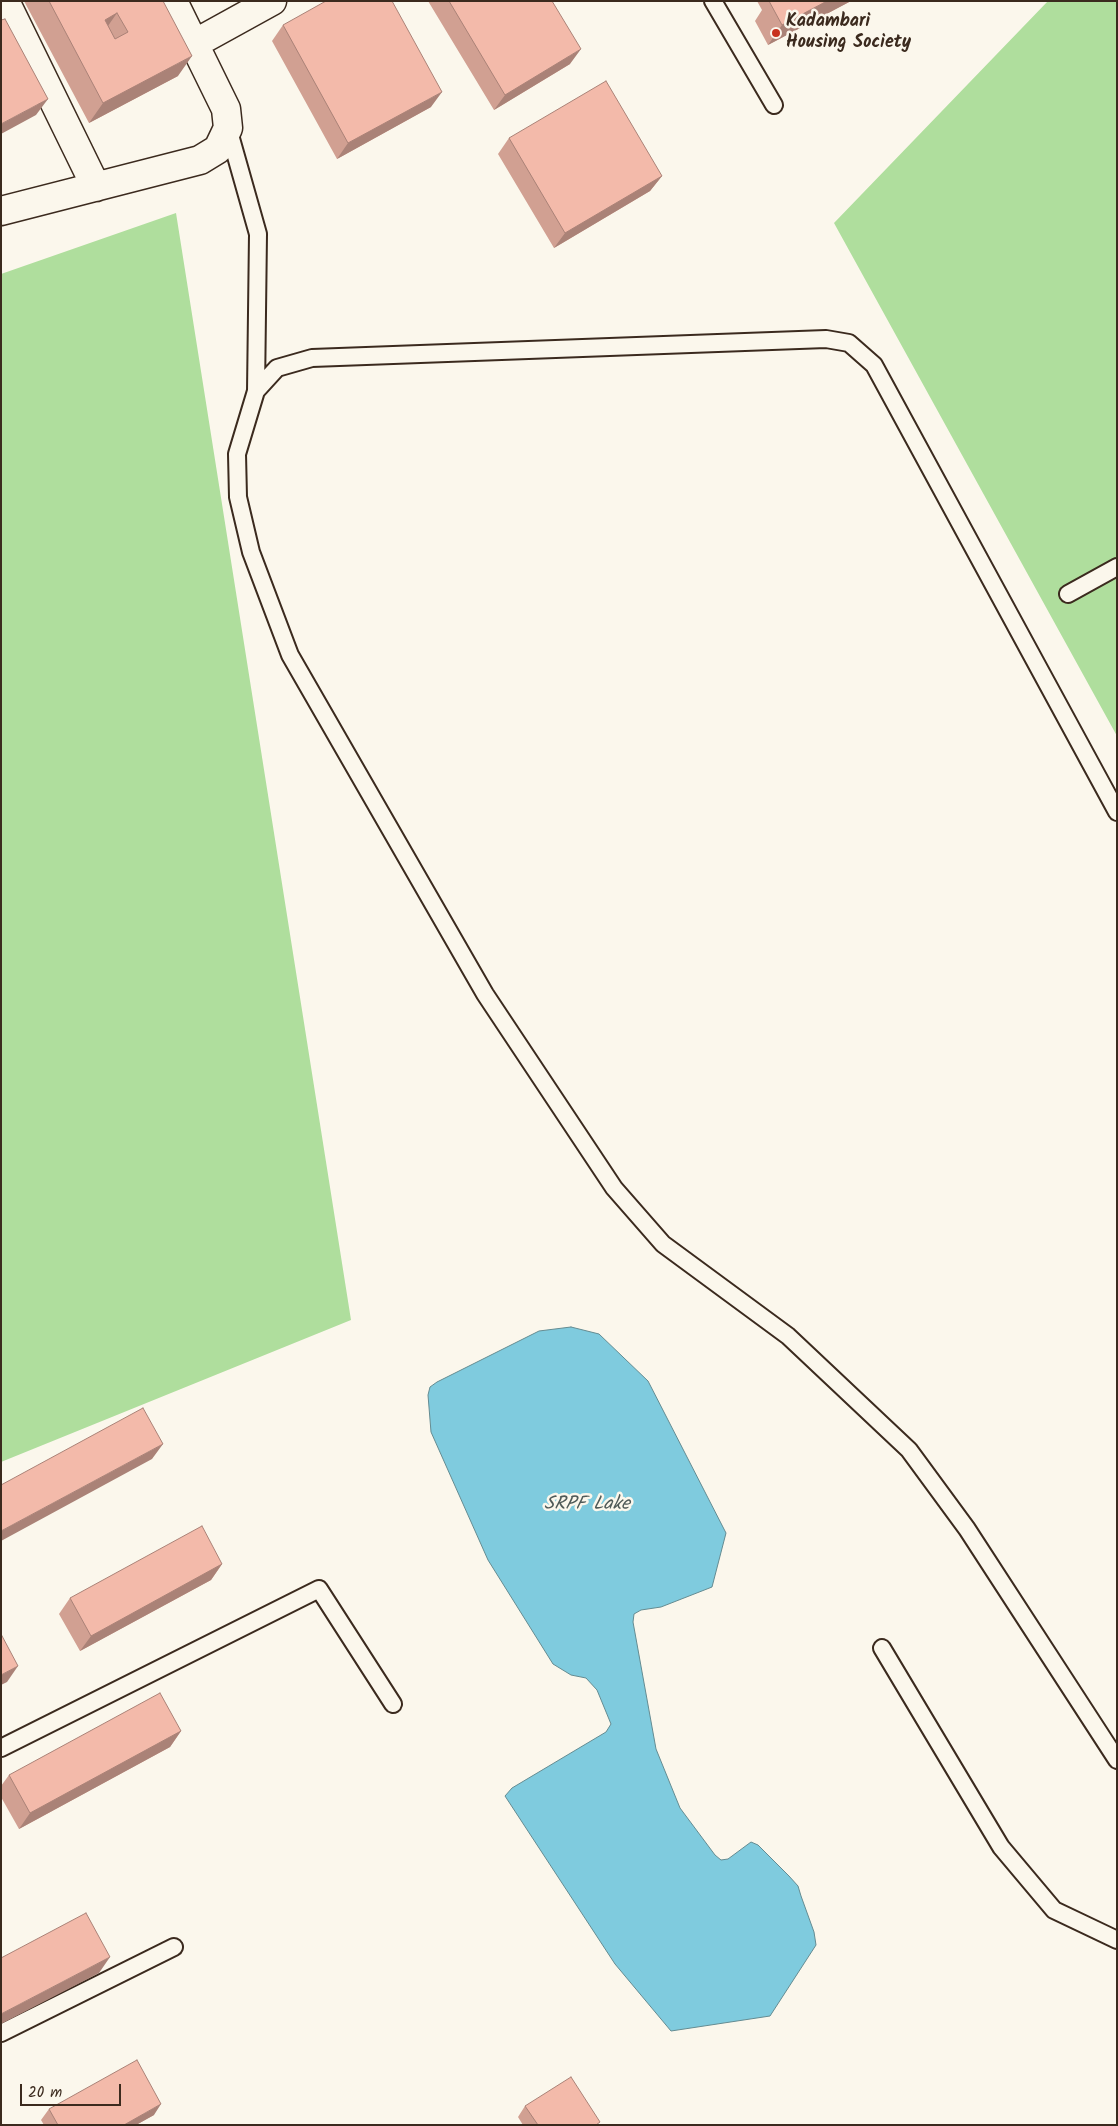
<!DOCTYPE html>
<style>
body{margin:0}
#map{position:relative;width:1118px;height:2126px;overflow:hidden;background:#fbf7ec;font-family:Kalam,sans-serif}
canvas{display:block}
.frame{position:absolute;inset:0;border:2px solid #3b2a1e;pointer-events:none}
.scale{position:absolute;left:20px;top:2084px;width:101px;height:22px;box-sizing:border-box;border:2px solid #3b2a1e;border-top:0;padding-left:6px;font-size:15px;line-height:18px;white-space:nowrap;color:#3b2a1e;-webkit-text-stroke:4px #fbf7ec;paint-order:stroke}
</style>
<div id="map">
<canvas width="1118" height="2126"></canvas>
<div class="frame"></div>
<div class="scale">20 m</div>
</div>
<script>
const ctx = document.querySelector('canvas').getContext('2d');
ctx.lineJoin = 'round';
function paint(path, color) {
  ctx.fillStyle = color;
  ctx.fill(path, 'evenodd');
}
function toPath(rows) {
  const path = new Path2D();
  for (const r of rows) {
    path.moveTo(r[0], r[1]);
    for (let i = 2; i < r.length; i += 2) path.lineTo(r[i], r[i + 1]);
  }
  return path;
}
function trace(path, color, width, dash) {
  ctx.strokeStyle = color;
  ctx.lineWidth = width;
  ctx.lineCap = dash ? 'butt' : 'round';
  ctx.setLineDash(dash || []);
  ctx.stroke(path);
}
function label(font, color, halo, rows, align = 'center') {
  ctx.font = font + ' Kalam,sans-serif';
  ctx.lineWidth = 5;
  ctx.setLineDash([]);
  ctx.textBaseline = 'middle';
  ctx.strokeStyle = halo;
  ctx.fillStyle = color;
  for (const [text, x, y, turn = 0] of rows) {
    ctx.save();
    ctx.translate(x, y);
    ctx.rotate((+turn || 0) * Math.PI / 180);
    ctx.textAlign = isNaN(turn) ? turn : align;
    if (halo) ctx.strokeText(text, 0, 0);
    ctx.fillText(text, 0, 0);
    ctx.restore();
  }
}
paint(toPath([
 [1048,1,1117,1,1117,736,834,223],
 [176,213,351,1320,1,1462,1,274]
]), '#afde9d');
const water = toPath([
 [571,1327,599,1334,648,1381,726,1533,712,1587,661,1607,641,1610,634,1614,633,1622,656,1749,680,1808,715,1855,721,1860,728,1859,751,1842,758,1845,789,1876,798,1886,801,1896,814,1932,816,1945,770,2016,671,2031,615,1964,505,1796,512,1788,606,1732,611,1724,597,1690,586,1678,571,1675,553,1664,488,1560,431,1432,428,1395,430,1387,437,1382,539,1331,571,1327]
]);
paint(water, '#7fcbde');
trace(water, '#648b91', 1);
const lane = toPath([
 [713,1,774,105],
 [228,128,258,234,256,391],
 [1068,594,1117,567],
 [1117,812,874,365,849,343,826,339,312,358,277,368,256,391,237,454,238,497,251,552,290,655,485,994,614,1188,663,1244,788,1336,909,1450,967,1529,1117,1760],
 [882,1648,1001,1847,1054,1910,1117,1940],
 [1,1748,319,1589,393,1704],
 [1,2033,174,1947]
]);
const street = toPath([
 [5,1,96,187],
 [194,44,272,1],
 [1,211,200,160,218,149,228,128,226,109,173,1]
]);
trace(lane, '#3b2a1e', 20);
trace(street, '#3b2a1e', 31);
trace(lane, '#fbf7ec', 16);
trace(street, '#fbf7ec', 28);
paint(toPath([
 [24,1,163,1,178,76,89,123],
 [428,1,552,1,570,64,494,110],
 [757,1,851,1,768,45,755,21,762,10],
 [283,25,431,107,337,159,272,41],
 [509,138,662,176,650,191,554,248,498,154],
 [222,1564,211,1580,80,1651,59,1614,70,1598],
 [181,1731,170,1747,19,1829,1,1797,1,1786,9,1775],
 [525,2106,598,2125,523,2125,518,2117],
 [49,2109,154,2115,136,2125,44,2125,41,2120]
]), '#d1a092');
paint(toPath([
 [827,1,851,1,768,45,782,25],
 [117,13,103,33,105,20],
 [581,49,570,64,494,110,505,95],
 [192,56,178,76,89,123,103,103],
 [442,92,431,107,337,159,348,143],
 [48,99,36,115,1,134,1,124],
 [662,176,650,191,554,248,565,233],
 [163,1444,152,1459,1,1541,1,1531],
 [222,1564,211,1580,80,1651,91,1636],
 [18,1666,7,1682,1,1685,1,1675],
 [181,1731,170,1747,19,1829,30,1813],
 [110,1957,99,1973,1,2024,1,2014],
 [161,2104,154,2115,136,2125,124,2125]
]), '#aa8277');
const building = toPath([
 [49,1,163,1,192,56,103,103,49,1],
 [117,13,128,32,115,39,105,20,117,13],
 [326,1,392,1,442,92,348,143,283,25,326,1],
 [449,1,552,1,581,49,505,95,449,1],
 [769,1,827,1,782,25,769,1],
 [5,19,48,99,1,124,1,20,5,19],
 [606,81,662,176,565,233,509,138,606,81],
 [143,1408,163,1444,1,1531,1,1485,143,1408],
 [202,1526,222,1564,91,1636,70,1598,202,1526],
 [1,1634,18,1666,1,1675,1,1634],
 [160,1693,181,1731,30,1813,9,1775,160,1693],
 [86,1913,110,1957,1,2014,1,1958,86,1913],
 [137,2060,161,2104,124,2125,58,2125,49,2109,137,2060],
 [571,2077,600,2122,596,2125,538,2125,525,2106,571,2077]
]);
paint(building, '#f3baaa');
trace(building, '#aa8277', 1);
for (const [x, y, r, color] of [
 [776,33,5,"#c8321e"]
]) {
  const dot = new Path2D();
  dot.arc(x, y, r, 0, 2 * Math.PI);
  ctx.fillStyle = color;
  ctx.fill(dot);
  trace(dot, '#fbf7ec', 2);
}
label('bold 18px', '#3b2a1e', '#fbf7ec', [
 ["Kadambari",786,23],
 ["Housing Society",786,44]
], 'left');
label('italic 19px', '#4f5a58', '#fbf7ec', [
 ["SRPF Lake",587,1506]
]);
</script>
